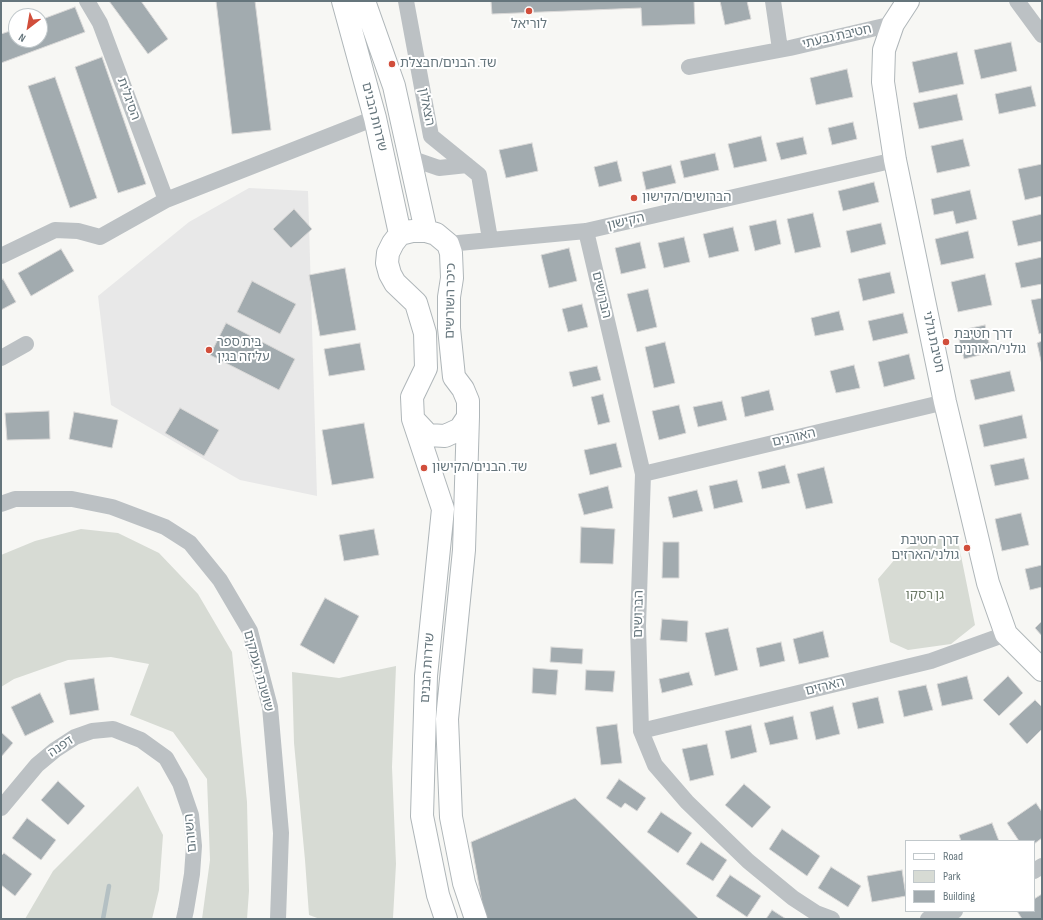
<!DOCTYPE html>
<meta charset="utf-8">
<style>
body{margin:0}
#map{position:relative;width:1043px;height:920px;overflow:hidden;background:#f7f7f4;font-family:"Sofia Sans Condensed",sans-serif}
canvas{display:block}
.frame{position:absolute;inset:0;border:2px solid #65757c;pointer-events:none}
.legend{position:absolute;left:905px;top:840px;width:130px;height:72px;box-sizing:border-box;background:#fff;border:1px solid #c1c8cb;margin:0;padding:5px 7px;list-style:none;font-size:12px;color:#65757c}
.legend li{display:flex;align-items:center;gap:8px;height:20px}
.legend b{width:20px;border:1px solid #c1c8cb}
.north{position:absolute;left:8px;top:8px;width:40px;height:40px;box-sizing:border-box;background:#fff;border:1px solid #c1c8cb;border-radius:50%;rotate:211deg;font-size:11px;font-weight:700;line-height:16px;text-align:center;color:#65757c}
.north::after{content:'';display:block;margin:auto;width:14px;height:18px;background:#d14e3b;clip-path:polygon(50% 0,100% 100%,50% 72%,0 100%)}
</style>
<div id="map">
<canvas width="1043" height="920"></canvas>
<div class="frame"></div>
<ul class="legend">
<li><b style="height:5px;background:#fff"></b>Road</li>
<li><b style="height:11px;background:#d7dbd4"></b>Park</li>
<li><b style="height:11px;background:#a2abaf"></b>Building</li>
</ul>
<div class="north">N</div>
</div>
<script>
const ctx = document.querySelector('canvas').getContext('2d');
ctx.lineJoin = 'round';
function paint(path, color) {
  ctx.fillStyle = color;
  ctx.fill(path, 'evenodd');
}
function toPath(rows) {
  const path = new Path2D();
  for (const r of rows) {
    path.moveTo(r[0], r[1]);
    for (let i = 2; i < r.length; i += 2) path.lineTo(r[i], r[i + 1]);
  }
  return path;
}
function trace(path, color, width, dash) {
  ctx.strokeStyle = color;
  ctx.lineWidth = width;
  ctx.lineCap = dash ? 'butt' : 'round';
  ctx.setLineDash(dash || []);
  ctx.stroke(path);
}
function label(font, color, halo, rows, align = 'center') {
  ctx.font = font + ' "Sofia Sans Condensed","Noto Sans Hebrew",sans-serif';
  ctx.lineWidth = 4;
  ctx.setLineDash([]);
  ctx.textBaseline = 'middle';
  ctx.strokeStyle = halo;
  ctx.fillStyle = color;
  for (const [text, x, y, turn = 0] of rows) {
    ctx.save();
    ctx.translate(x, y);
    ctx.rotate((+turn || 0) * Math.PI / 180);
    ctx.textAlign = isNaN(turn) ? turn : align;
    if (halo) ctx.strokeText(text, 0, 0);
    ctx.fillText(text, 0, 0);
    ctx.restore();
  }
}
paint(toPath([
 [249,188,308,191,317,496,240,480,111,405,98,296,189,222]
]), '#e8e8e8');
paint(toPath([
 [81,529,118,533,159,553,198,594,232,652,247,802,249,891,247,919,202,919,210,860,207,779,173,732,130,715,149,664,111,657,68,660,14,679,1,687,1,555,35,541],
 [957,536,975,625,951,644,908,650,890,642,878,579,902,551,925,538],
 [396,666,392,767,396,864,393,918,390,919,320,919,309,915,305,860,294,743,292,672,339,678],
 [138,786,163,835,159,890,152,919,25,919,53,871]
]), '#d7dbd4');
trace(toPath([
 [103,919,109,886]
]), '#b4c0c3', 4.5);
const building = toPath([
 [109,1,141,1,168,39,148,54,109,1],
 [216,1,255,1,271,130,232,134,216,1],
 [491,1,694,1,695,24,642,26,641,8,492,14,491,1],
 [720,1,747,1,751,19,725,25,720,1],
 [75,7,85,32,1,63,1,34,16,29,16,40,40,40,40,20,75,7],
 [1011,42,1017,71,981,79,974,50,1011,42],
 [957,52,964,84,919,93,912,62,957,52],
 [102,57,146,184,118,193,75,67,102,57],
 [847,69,853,97,816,105,810,78,847,69],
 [55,77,97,198,70,208,28,86,55,77],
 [1031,86,1036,106,999,114,995,94,1031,86],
 [957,94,963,120,919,129,913,103,957,94],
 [853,122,857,139,832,145,828,128,853,122],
 [761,136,767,161,734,168,728,144,761,136],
 [803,137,807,154,781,160,776,143,803,137],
 [963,139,970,166,937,173,931,146,963,139],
 [532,143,538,171,506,178,499,150,532,143],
 [715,153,719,170,684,178,680,161,715,153],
 [617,161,622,181,599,187,594,167,617,161],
 [1042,164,1042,196,1025,200,1018,169,1042,164],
 [671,165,676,183,646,190,642,172,671,165],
 [874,182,879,202,843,211,838,191,874,182],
 [970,190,977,219,956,224,953,211,934,215,931,199,970,190],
 [294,209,312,229,291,248,273,229,294,209],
 [813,213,821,247,795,253,787,219,813,213],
 [1042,214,1042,241,1018,246,1012,221,1042,214],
 [776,220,781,244,755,251,749,226,776,220],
 [881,223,886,244,851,253,846,231,881,223],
 [733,227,739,251,709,258,703,234,733,227],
 [968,231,974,258,941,265,935,239,968,231],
 [684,237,690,262,664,268,658,243,684,237],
 [640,242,646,268,621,274,615,248,640,242],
 [569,248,577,281,549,288,541,255,569,248],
 [61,249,74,271,31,296,18,273,61,249],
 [1042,257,1042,284,1021,288,1015,263,1042,257],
 [345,268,356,330,320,336,309,275,345,268],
 [890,272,895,293,863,301,858,279,890,272],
 [985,274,992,305,958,312,951,282,985,274],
 [3,279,16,302,1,310,1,280,3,279],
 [252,281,296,304,280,334,237,312,252,281],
 [648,289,657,327,637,332,627,294,648,289],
 [1042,298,1042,333,1039,334,1031,300,1042,298],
 [582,304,588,327,568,332,562,309,582,304],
 [839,311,844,330,815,336,811,318,839,311],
 [903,313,908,333,873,341,868,321,903,313],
 [226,323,295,359,279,390,210,355,226,323],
 [985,325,991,352,964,359,957,331,985,325],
 [1042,341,1042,365,1037,343,1042,341],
 [665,342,675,383,654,388,645,347,665,342],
 [360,343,365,370,329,376,324,349,360,343],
 [909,354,915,379,884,387,878,362,909,354],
 [854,365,860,388,836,393,830,371,854,365],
 [597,366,601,380,573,387,569,372,597,366],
 [1010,371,1015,391,975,400,970,380,1010,371],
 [769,390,774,410,745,417,741,397,769,390],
 [603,394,610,422,598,425,591,397,603,394],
 [722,401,727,420,698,427,693,407,722,401],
 [679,405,686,433,659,440,652,411,679,405],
 [180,408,219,430,204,456,165,433,180,408],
 [49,411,50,439,7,440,5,413,49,411],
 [74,412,118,420,112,448,69,439,74,412],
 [1022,415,1027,438,984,447,979,425,1022,415],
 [364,423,374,478,332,485,322,430,364,423],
 [616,443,622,467,590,475,584,450,616,443],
 [1024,458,1029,479,995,486,990,465,1024,458],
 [785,465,790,483,762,489,758,472,785,465],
 [824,467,833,503,806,509,797,474,824,467],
 [737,480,743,502,714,509,709,486,737,480],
 [608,486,613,508,584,515,578,494,608,486],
 [697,490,703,511,673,518,668,497,697,490],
 [1021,513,1029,545,1002,551,995,519,1021,513],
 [581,527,615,529,613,564,580,563,581,527],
 [374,529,379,555,344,561,339,535,374,529],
 [663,542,679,542,679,578,662,578,663,542],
 [1042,565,1042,587,1030,590,1025,569,1042,565],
 [325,598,359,616,334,664,300,645,325,598],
 [662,619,688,621,687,642,660,640,662,619],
 [1042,621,1042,636,1035,628,1042,621],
 [728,628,738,670,715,676,705,633,728,628],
 [823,631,829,657,799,664,793,639,823,631],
 [781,642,785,661,760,667,756,648,781,642],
 [551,647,583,649,582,664,550,662,551,647],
 [533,668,558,670,556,695,532,693,533,668],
 [586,670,615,671,613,692,585,690,586,670],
 [689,672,693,685,662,693,659,679,689,672],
 [967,676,973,699,942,706,937,684,967,676],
 [1008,676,1023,693,999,716,983,700,1008,676],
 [94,678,99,710,70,715,64,683,94,678],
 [926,685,933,710,904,717,898,691,926,685],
 [40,693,54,722,25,736,11,707,40,693],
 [878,697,884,723,858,729,852,703,878,697],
 [1035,700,1042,707,1042,729,1027,744,1009,724,1035,700],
 [833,706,840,734,816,740,810,712,833,706],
 [793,716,798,739,770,745,764,723,793,716],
 [617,724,622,763,601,765,596,727,617,724],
 [751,725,757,752,731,759,725,731,751,725],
 [1,732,13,743,1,757,1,732],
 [707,744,714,775,690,781,682,749,707,744],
 [619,779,646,798,637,811,625,803,621,808,606,798,619,779],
 [58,781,85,806,68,825,41,800,58,781],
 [744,784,771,807,752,828,725,805,744,784],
 [575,798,699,919,488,919,484,913,471,842,575,798],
 [1036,803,1042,812,1042,838,1034,844,1034,841,1019,841,1007,823,1036,803],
 [661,812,692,833,678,853,647,832,661,812],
 [27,818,56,840,41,860,12,838,27,818],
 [992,823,999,841,961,841,959,835,992,823],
 [782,829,820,856,807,876,769,849,782,829],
 [701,842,727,860,713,881,686,864,701,842],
 [4,853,32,874,15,896,1,885,1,856,4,853],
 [831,867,861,886,848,907,818,888,831,867],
 [902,870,906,896,872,902,867,876,902,870],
 [730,875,761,896,747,917,716,896,730,875],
 [1042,894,1042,919,1022,919,1017,911,1034,911,1034,899,1042,894],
 [772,910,786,919,766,919,772,910]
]);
paint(building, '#a2abaf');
trace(building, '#d9d8d7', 1);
const secondary = toPath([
 [343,1,375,118,400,234],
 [364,1,394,86,426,231],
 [908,1,893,24,884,50,883,82,895,160,945,402,988,583,1006,634,1042,670],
 [412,231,426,231,436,234,448,244,451,253,452,278,449,297,449,328,454,377,463,389,468,401,468,417,460,429,445,436,428,435,413,419,412,397,426,368,425,333,416,303,395,283,390,274,387,263,388,253,393,243,400,234,412,231],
 [468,417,464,550,447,719,451,817,464,883,476,919],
 [413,419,443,509,426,676,422,816,438,895,446,919]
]);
trace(secondary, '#afb6b9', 24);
trace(toPath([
 [87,1,100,23,166,200],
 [406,1,431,136,479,175,490,239],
 [773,1,780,49],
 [1017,1,1042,35],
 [689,67,790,48,893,24],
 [410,158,439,168,467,165],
 [586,231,643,474,638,626,641,731,655,765,687,802,748,861,793,898,816,913,832,919],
 [448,244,586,231,895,160],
 [1,256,55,230,78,231,100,237,166,200,375,118],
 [1,358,26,344],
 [643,474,945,402],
 [1,504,15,499,72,499,112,507,165,527,190,543,220,580,250,631,270,707,281,833,278,919],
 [641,731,931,661,1006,634],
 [1,808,37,765,55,750,75,737,92,731,113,729,141,740,166,758,180,783,191,815,194,846,192,874,186,910,184,919],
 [1034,871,1042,866],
 [928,919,955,911]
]), '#bcc1c4', 16);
trace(secondary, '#fff', 22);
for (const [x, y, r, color] of [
 [529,11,4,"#d14e3b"],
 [392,64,4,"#d14e3b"],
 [634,198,4,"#d14e3b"],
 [946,342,4,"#d14e3b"],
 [209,350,4,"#d14e3b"],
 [424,468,4,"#d14e3b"],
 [967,548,4,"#d14e3b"]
]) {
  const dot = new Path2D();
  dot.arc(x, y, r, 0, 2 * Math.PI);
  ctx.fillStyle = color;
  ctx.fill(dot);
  trace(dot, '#fff', 1.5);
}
label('13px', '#65757c', '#fff', [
 ["לוריאל",529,25,"center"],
 ["שד. הבנים/חבצלת",400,64],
 ["הברושים/הקישון",642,198],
 ["דרך חטיבת",954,335],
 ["גולני/האורנים",954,350],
 ["בית ספר",217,343],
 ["עליזה בגין",217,358],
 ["שד. הבנים/הקישון",432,468],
 ["דרך חטיבת",959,541,"right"],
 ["גולני/הארזים",959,556,"right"]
], 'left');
label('13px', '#65757c', '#fff', [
 ["חטיבת גבעתי",837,37,-13],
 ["הסיגלית",128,99,70],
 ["הצאלון",426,107,79],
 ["שדרות הבנים",374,117,76],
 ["הקישון",626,222,-13],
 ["הברושים",601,295,77],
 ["כיכר השורשים",451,301,-89],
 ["חטיבת גולני",933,342,78],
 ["האורנים",794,438,-13],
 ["הברושים",639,614,-89],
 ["שדרות הבנים",428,668,-86],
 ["שושנת העמקים",258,671,75],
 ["הארזים",825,687,-14],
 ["דפנה",61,747,-34],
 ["השוהם",191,833,-95]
]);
label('13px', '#6d7a67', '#fff', [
 ["גן רסקו",925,596]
]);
</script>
